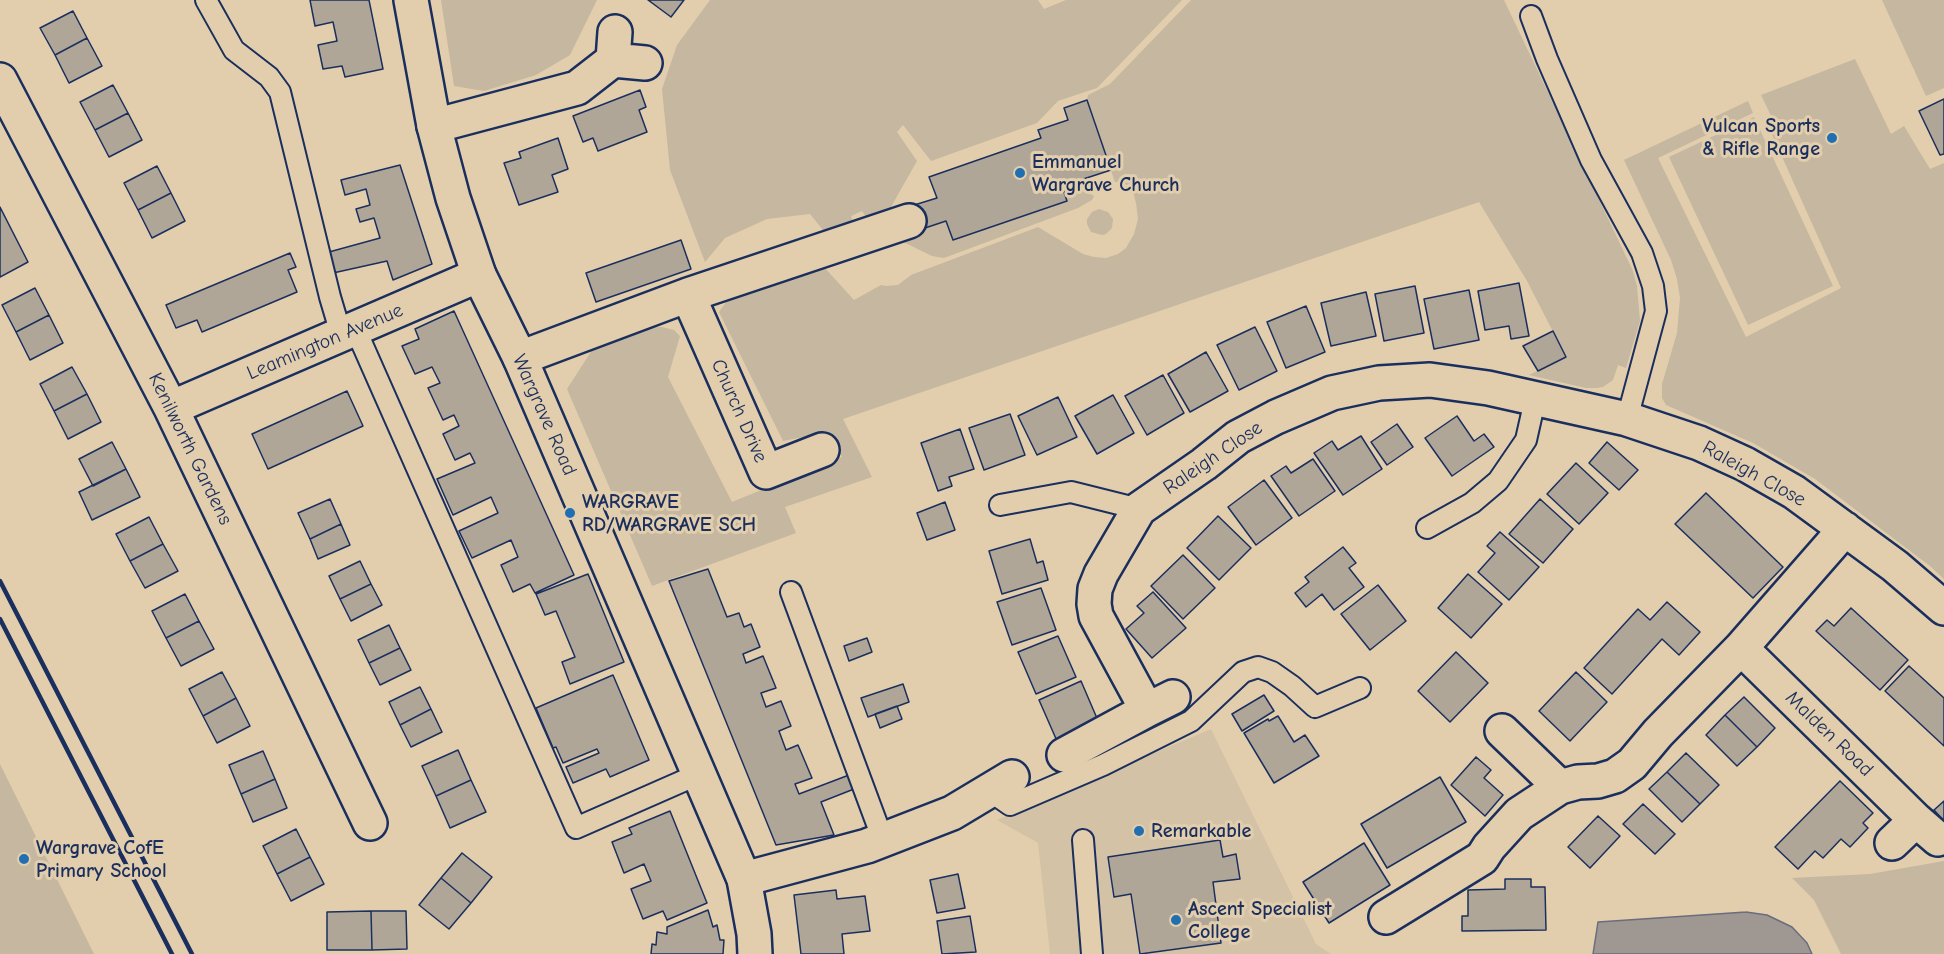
<!DOCTYPE html>
<style>
body{margin:0}
canvas{display:block;background:#e2ceac}
</style>
<canvas width="1944" height="954"></canvas>
<script>
const ctx = document.querySelector('canvas').getContext('2d');
ctx.lineJoin = 'round';
function paint(path, color) {
  ctx.fillStyle = color;
  ctx.fill(path, 'evenodd');
}
function toPath(rows) {
  const path = new Path2D();
  for (const r of rows) {
    path.moveTo(r[0], r[1]);
    for (let i = 2; i < r.length; i += 2) path.lineTo(r[i], r[i + 1]);
  }
  return path;
}
function trace(path, color, width, dash) {
  ctx.strokeStyle = color;
  ctx.lineWidth = width;
  ctx.lineCap = dash ? 'butt' : 'round';
  ctx.setLineDash(dash || []);
  ctx.stroke(path);
}
function label(font, color, halo, rows, align = 'center') {
  ctx.font = font + ' "Comic Neue",sans-serif';
  ctx.lineWidth = 6;
  ctx.setLineDash([]);
  ctx.textBaseline = 'middle';
  ctx.strokeStyle = halo;
  ctx.fillStyle = color;
  for (const [text, x, y, turn = 0] of rows) {
    ctx.save();
    ctx.translate(x, y);
    ctx.rotate((+turn || 0) * Math.PI / 180);
    ctx.textAlign = isNaN(turn) ? turn : align;
    if (halo) ctx.strokeText(text, 0, 0);
    ctx.fillText(text, 0, 0);
    ctx.restore();
  }
}
paint(toPath([
 [1211,729,1316,944,1331,954,1050,954,1038,843,997,820]
]), '#d3c2a6');
paint(toPath([
 [441,0,597,0,570,55,536,75,484,91,454,86],
 [710,0,1038,0,1044,9,1066,0,1182,0,1097,88,1058,101,1037,123,931,161,903,125,897,132,917,161,887,214,868,220,862,211,851,216,854,225,827,235,810,214,767,219,725,238,705,262,670,170,662,89,677,45],
 [1191,0,1504,0,1633,271,1637,286,1640,321,1626,368,1618,365,1613,380,1603,387,1597,388,1586,388,1529,375,1566,357,1527,281,1479,202,843,419,872,477,785,507,796,533,652,586,567,389,594,347,645,328,662,327,674,330,680,336,668,377,732,502,842,457,828,432,783,441,719,312,729,298,824,267,854,300,881,285,886,286,898,285,911,275,1038,227,1083,254,1094,257,1106,258,1118,254,1126,248,1134,234,1138,219,1136,203,1133,192,1128,186,1122,182,1115,182,1087,100,1088,95,1110,84],
 [1882,0,1944,0,1944,88,1926,96],
 [1855,59,1891,134,1904,126,1930,169,1944,163,1944,579,1930,566,1815,479,1753,443,1666,405,1662,398,1662,384,1677,333,1680,298,1677,279,1671,260,1624,160,1748,101,1753,113,1658,158,1746,337,1841,288,1765,119,1771,116,1761,95],
 [1754,117,1833,286,1748,325,1669,157],
 [1080,180,1087,192,1094,196,1092,200,1078,208,944,258,932,256,891,236,946,221,953,240,1067,201,1062,186],
 [1099,209,1108,212,1113,219,1112,228,1106,234,1102,235,1091,232,1087,224,1087,219,1092,212],
 [0,764,94,954,0,954],
 [1944,861,1944,954,1841,954,1814,900,1792,878,1870,874]
]), '#c5b7a0');
const water = toPath([
 [1746,912,1767,915,1792,927,1807,943,1812,954,1593,954,1598,922,1746,912]
]);
paint(water, '#9e9792');
trace(water, '#6a6d7d', 1.5);
const building = toPath([
 [310,0,369,0,383,69,345,77,342,66,323,69,318,45,337,41,333,22,315,26,310,0],
 [648,0,684,0,671,17,648,0],
 [73,11,87,38,55,55,40,28,73,11],
 [87,38,102,66,69,83,55,55,87,38],
 [113,85,128,113,95,130,80,102,113,85],
 [640,90,646,107,639,110,647,132,598,151,593,138,583,142,573,116,640,90],
 [1944,99,1944,154,1940,155,1919,111,1944,99],
 [1087,100,1111,170,1062,186,1067,201,953,240,946,221,919,230,911,206,937,198,929,177,1041,138,1038,130,1068,120,1064,108,1087,100],
 [128,113,142,140,109,157,95,130,128,113],
 [558,138,568,169,552,175,558,192,519,205,504,163,521,158,519,152,558,138],
 [400,165,432,264,393,280,387,261,333,273,329,252,380,238,374,218,360,222,356,209,370,205,366,189,345,195,341,180,400,165],
 [157,166,171,193,138,210,124,183,157,166],
 [171,193,185,221,152,238,138,210,171,193],
 [0,207,28,262,0,277,0,207],
 [681,240,691,269,596,302,586,273,681,240],
 [290,253,296,267,288,270,297,292,202,332,197,320,176,328,166,305,290,253],
 [1519,283,1529,336,1511,339,1509,326,1485,330,1478,291,1519,283],
 [1415,286,1424,333,1384,341,1375,294,1415,286],
 [35,288,49,315,16,332,2,305,35,288],
 [1469,290,1479,340,1434,349,1424,299,1469,290],
 [1366,292,1376,336,1331,346,1321,303,1366,292],
 [1306,306,1325,352,1286,368,1267,322,1306,306],
 [454,311,574,575,535,593,530,584,513,592,501,565,518,557,511,540,472,558,459,531,498,513,491,497,453,515,437,479,475,463,470,453,455,460,443,434,459,426,454,415,443,420,428,388,440,383,432,367,415,374,402,346,419,339,415,329,454,311],
 [49,315,63,343,30,360,16,332,49,315],
 [1255,327,1277,371,1239,390,1217,345,1255,327],
 [1553,331,1566,357,1538,371,1523,346,1553,331],
 [1206,352,1228,391,1190,412,1168,374,1206,352],
 [72,367,87,394,54,411,40,384,72,367],
 [1163,375,1184,413,1147,435,1125,396,1163,375],
 [347,391,363,426,268,469,252,434,347,391],
 [87,394,101,422,68,439,54,411,87,394],
 [1113,395,1134,433,1097,454,1075,416,1113,395],
 [1058,397,1077,437,1037,455,1018,416,1058,397],
 [1010,414,1025,455,984,470,969,428,1010,414],
 [1457,416,1474,441,1484,434,1494,447,1452,476,1425,438,1457,416],
 [1397,424,1413,447,1387,465,1371,442,1397,424],
 [960,429,974,469,949,477,952,486,938,491,921,443,960,429],
 [1361,436,1382,469,1343,495,1314,453,1332,441,1338,450,1361,436],
 [112,442,126,469,93,486,79,459,112,442],
 [1607,442,1638,470,1619,490,1589,463,1607,442],
 [1313,459,1335,491,1299,516,1271,476,1286,466,1291,473,1313,459],
 [1576,463,1608,493,1579,524,1547,494,1576,463],
 [126,469,140,497,92,520,79,492,126,469],
 [1264,480,1292,518,1256,545,1228,507,1264,480],
 [1706,493,1783,567,1753,598,1675,524,1706,493],
 [330,499,341,524,310,539,298,513,330,499],
 [1540,499,1573,529,1543,563,1509,534,1540,499],
 [945,502,955,530,927,540,917,513,945,502],
 [1218,516,1251,548,1219,580,1187,548,1218,516],
 [149,517,163,544,130,561,116,534,149,517],
 [341,524,350,545,318,559,310,539,341,524],
 [1500,532,1539,567,1509,600,1478,572,1495,553,1487,546,1500,532],
 [1030,539,1037,563,1043,561,1048,580,1002,594,989,551,1030,539],
 [163,544,178,571,145,588,130,561,163,544],
 [1343,547,1356,563,1349,568,1364,587,1334,610,1322,594,1306,607,1295,593,1309,582,1305,577,1343,547],
 [1183,555,1215,588,1183,619,1151,586,1183,555],
 [360,561,371,584,340,599,329,576,360,561],
 [708,569,727,617,739,613,744,627,751,624,760,647,743,654,746,663,763,656,776,688,761,693,766,707,781,701,791,726,779,731,786,750,798,745,812,778,795,784,799,794,849,775,854,789,821,802,834,835,776,845,669,581,708,569],
 [588,574,624,662,570,684,562,662,575,657,556,611,545,615,536,594,588,574],
 [1468,574,1502,604,1471,638,1438,608,1468,574],
 [371,584,382,605,351,621,340,599,371,584],
 [1378,585,1406,621,1370,650,1341,614,1378,585],
 [1041,588,1056,630,1012,645,997,602,1041,588],
 [1153,592,1186,628,1152,658,1126,629,1144,613,1137,606,1153,592],
 [185,594,199,621,166,638,152,611,185,594],
 [1667,602,1700,632,1679,655,1662,639,1612,694,1584,668,1638,609,1650,620,1667,602],
 [1851,608,1908,660,1880,690,1816,631,1827,620,1834,626,1851,608],
 [199,621,214,649,181,666,166,638,199,621],
 [389,625,400,648,369,663,358,640,389,625],
 [1058,636,1076,677,1036,694,1018,652,1058,636],
 [867,638,872,652,849,661,844,646,867,638],
 [400,648,411,670,380,685,369,663,400,648],
 [1456,652,1488,683,1450,722,1418,691,1456,652],
 [1909,666,1944,698,1944,746,1885,691,1909,666],
 [222,672,236,698,203,716,189,689,222,672],
 [1576,672,1607,702,1570,741,1539,711,1576,672],
 [613,675,649,760,610,777,606,769,573,783,566,767,599,753,597,749,563,763,556,747,553,748,536,708,613,675],
 [1081,681,1099,723,1057,741,1039,700,1081,681],
 [903,684,909,702,868,717,861,698,903,684],
 [420,687,431,709,400,725,389,702,420,687],
 [1264,695,1274,711,1242,731,1232,714,1264,695],
 [1744,697,1775,728,1757,747,1725,715,1744,697],
 [236,698,250,726,217,743,203,716,236,698],
 [897,706,902,719,880,728,875,714,897,706],
 [431,709,442,732,411,747,400,725,431,709],
 [1725,715,1757,747,1737,766,1706,735,1725,715],
 [1278,716,1294,742,1305,735,1319,756,1274,783,1244,733,1268,719,1269,721,1278,716],
 [458,750,471,780,436,796,422,766,458,750],
 [263,751,275,779,241,794,229,765,263,751],
 [1686,753,1719,785,1700,804,1667,772,1686,753],
 [1476,757,1491,770,1484,778,1503,795,1485,816,1451,785,1476,757],
 [1667,772,1700,804,1682,822,1649,789,1667,772],
 [1440,777,1466,822,1387,868,1361,824,1440,777],
 [275,779,287,808,253,822,241,794,275,779],
 [471,780,486,812,450,828,436,796,471,780],
 [1840,781,1873,813,1863,823,1868,828,1850,847,1841,839,1823,858,1815,851,1798,869,1775,847,1840,781],
 [1944,801,1944,821,1934,810,1944,801],
 [1643,804,1675,834,1655,854,1623,824,1643,804],
 [670,811,707,903,667,920,663,911,643,919,631,889,651,881,644,864,624,873,612,842,632,834,629,828,670,811],
 [1598,816,1620,836,1590,868,1568,847,1598,816],
 [296,829,310,857,277,874,263,846,296,829],
 [1220,840,1223,857,1236,854,1240,879,1213,882,1221,943,1140,954,1131,894,1114,897,1108,857,1220,840],
 [1364,843,1390,885,1329,923,1303,882,1364,843],
 [462,853,492,877,471,903,441,878,462,853],
 [310,857,324,884,291,901,277,874,310,857],
 [958,874,965,908,937,913,930,880,958,874],
 [441,878,471,903,449,929,419,905,441,878],
 [1505,879,1531,879,1531,887,1545,887,1546,930,1462,931,1462,916,1468,916,1468,890,1505,889,1505,879],
 [836,890,837,899,865,896,870,931,842,934,844,954,801,954,794,895,836,890],
 [708,910,713,927,717,925,720,940,724,940,723,954,651,954,652,944,656,945,657,932,667,934,667,927,708,910],
 [371,911,406,911,407,949,372,950,371,911],
 [371,911,372,950,327,950,327,912,371,911],
 [970,916,976,952,942,954,937,921,970,916]
]);
paint(building, '#b0a698');
trace(building, '#1b2f5e', 1.5);
const lane = toPath([
 [206,0,234,50,269,77,280,92,330,297,341,334],
 [1531,16,1547,59,1591,160,1642,253,1653,286,1656,311,1627,419],
 [355,328,576,828,699,774],
 [1000,505,1071,492,1139,509],
 [1427,528,1472,503,1498,481,1526,440,1535,400],
 [791,592,883,840],
 [990,791,1010,805,1103,765,1191,721,1243,672,1258,667,1272,672,1292,686,1315,707,1360,688],
 [1083,840,1092,954]
]);
const street = toPath([
 [615,32,613,60,645,63],
 [0,80,171,408,370,823],
 [434,126,577,88,613,60],
 [688,295,766,472,822,450],
 [520,358,688,295,909,221],
 [171,408,479,275],
 [1741,648,1916,820,1892,843],
 [1173,697,1147,710,1096,616,1094,604,1095,589,1101,574,1139,509,1204,464,1238,437,1276,417,1332,393,1379,383,1430,380,1488,388,1627,419,1699,443,1745,464,1794,492,1895,566,1944,608],
 [1502,731,1560,787,1578,782,1598,781,1615,776,1632,764,1658,733,1741,648,1845,529],
 [1064,755,1147,710],
 [1916,820,1938,839],
 [744,879,867,846,952,813,1012,777],
 [1386,917,1482,858,1489,847,1519,814,1560,787]
]);
const secondary = toPath([
 [411,0,434,126,453,198,479,275,520,358,744,879,754,934,755,954]
]);
trace(lane, '#1b2f5e', 24);
trace(street, '#1b2f5e', 38);
trace(secondary, '#1b2f5e', 38);
trace(lane, '#e2ceac', 20);
trace(street, '#e2ceac', 33);
trace(secondary, '#e2ceac', 33);
trace(toPath([
 [0,581,192,954],
 [0,619,172,954]
]), '#1b2f5e', 4.5);
for (const [x, y, r, color] of [
 [1832,138,6,"#1f6fb2"],
 [1020,173,6,"#1f6fb2"],
 [570,513,6,"#1f6fb2"],
 [1139,831,6,"#1f6fb2"],
 [24,859,6,"#1f6fb2"],
 [1176,920,6,"#1f6fb2"]
]) {
  const dot = new Path2D();
  dot.arc(x, y, r, 0, 2 * Math.PI);
  ctx.fillStyle = color;
  ctx.fill(dot);
  trace(dot, '#e2ceac', 2);
}
label('bold 20px', '#1b2f5e', '#e2ceac', [
 ["Vulcan Sports",1820,126,"right"],
 ["& Rifle Range",1820,149,"right"],
 ["Emmanuel",1032,162],
 ["Wargrave Church",1032,185],
 ["WARGRAVE",582,502],
 ["RD/WARGRAVE SCH",582,525],
 ["Remarkable",1151,831],
 ["Wargrave CofE",36,848],
 ["Primary School",36,871],
 ["Ascent Specialist",1188,909],
 ["College",1188,932]
], 'left');
label('20px', '#1b2f5e', '#e2ceac', [
 ["Leamington Avenue",325,342,-23],
 ["Church Drive",739,411,66],
 ["Wargrave Road",544,415,66],
 ["Kenilworth Gardens",190,449,64],
 ["Raleigh Close",1213,458,-34],
 ["Raleigh Close",1754,474,29],
 ["Malden Road",1829,734,44]
]);
</script>
